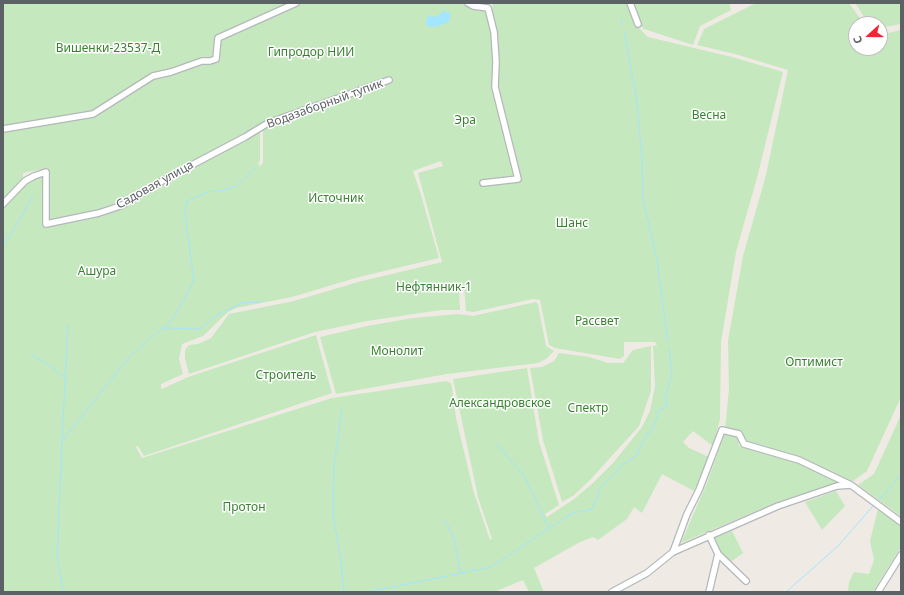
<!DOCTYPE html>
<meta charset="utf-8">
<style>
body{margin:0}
#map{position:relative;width:904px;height:595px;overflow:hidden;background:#efebe4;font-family:"Noto Sans",sans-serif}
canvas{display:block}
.frame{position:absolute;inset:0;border:4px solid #5c6165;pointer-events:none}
.north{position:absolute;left:848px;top:16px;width:40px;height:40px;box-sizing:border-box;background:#fff;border:1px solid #bec0c1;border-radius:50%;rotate:249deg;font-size:11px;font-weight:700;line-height:16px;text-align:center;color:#5c6165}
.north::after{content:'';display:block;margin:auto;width:14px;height:18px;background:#f32535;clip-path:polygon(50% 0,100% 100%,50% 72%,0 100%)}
</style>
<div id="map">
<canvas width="904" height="595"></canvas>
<div class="frame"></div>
<div class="north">С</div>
</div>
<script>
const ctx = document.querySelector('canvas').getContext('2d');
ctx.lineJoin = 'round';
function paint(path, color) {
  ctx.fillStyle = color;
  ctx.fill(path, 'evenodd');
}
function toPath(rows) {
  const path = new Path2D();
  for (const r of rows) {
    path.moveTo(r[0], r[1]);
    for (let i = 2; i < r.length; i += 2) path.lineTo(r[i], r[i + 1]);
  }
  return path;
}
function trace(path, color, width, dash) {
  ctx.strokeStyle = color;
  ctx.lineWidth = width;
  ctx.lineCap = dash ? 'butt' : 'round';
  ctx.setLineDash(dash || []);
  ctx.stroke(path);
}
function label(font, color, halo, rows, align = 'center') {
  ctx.font = font + ' "Noto Sans",sans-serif';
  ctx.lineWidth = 3;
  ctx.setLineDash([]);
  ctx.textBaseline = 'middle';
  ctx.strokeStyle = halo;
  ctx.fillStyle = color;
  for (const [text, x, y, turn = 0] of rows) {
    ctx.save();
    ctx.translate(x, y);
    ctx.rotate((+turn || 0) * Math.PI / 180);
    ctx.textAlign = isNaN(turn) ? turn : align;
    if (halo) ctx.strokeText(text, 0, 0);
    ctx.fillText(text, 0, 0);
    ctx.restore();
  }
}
paint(toPath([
 [3,3,291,3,216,36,214,56,209,60,173,70,162,71,150,75,93,113,3,127],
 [302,3,463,3,468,7,476,8,486,12,493,37,492,83,516,176,482,181,483,184,521,180,497,84,498,36,492,10,493,3,472,3,628,3,636,25,648,37,732,57,783,72,758,174,736,252,721,342,720,419,713,446,693,431,683,442,689,448,709,457,694,491,662,474,642,513,634,507,627,519,598,540,593,537,580,542,534,568,544,592,529,592,523,580,494,592,3,592,3,206,7,204,26,183,39,176,43,176,45,180,43,226,95,215,119,207,164,181,260,132,260,161,258,163,260,166,263,163,263,128,393,81,393,79,391,77,282,115,257,126,116,203,91,212,48,220,48,168,23,173,23,180,3,201,3,131,93,116,152,79,215,61,220,57,220,39],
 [441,161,443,166,418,173,442,262,358,282,294,301,229,314,211,338,198,344,189,345,185,350,185,358,189,374,315,332,367,321,441,310,460,310,459,287,464,286,466,311,473,312,533,299,540,300,549,345,555,348,620,359,624,356,624,342,655,342,657,345,653,346,655,386,650,411,642,427,613,463,593,483,574,499,547,517,545,514,559,505,539,442,527,368,453,379,478,497,492,539,490,540,474,493,456,418,452,388,451,383,446,381,332,398,142,458,136,447,138,446,144,456,332,393,316,335,188,377,162,389,161,388,161,384,183,374,179,359,182,344,203,336,228,312,236,308,292,297,359,277,439,258,421,195,413,171],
 [631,3,729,3,731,10,700,26,693,45,644,29,639,24],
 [756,3,849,3,864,24,856,24,856,48,880,48,880,35,901,30,901,397,867,471,852,482,801,458,747,442,741,431,725,429,729,389,728,341,743,256,766,175,788,70,735,54,697,45,704,29],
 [855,3,901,3,901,24,880,28,880,24,869,24],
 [536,302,538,304,546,346,554,351,546,359,538,363,447,374,336,394,320,337,367,326,413,318,458,314,473,316],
 [651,346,651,391,639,426,590,480,573,496,562,502,543,440,530,368,542,367,554,361,559,353,589,357,608,363,623,363,633,350],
 [901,415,901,516,858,485,874,474],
 [731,433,738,439,739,446,797,462,831,477,842,484,833,484,775,503,681,543,707,483,724,435],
 [836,491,845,506,822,530,805,502],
 [878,509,901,526,901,547,873,592,848,592,849,582,854,572,869,574,874,560,870,541],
 [732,531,743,553,729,563,721,554,713,538]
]), '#c5e8be');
paint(toPath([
 [444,11,451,14,449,22,435,27,431,27,426,25,426,20,430,15,436,17]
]), '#a4e5ff');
trace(toPath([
 [621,18,623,25],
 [624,32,637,101,642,160,643,199,657,260,668,342],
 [3,244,10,236,33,196],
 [163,328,199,329,217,315,242,303,262,302],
 [31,354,53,368,65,378],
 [342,409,334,465,333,515,340,553,344,592],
 [62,441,68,325],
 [496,444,524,475,549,529],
 [879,500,901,475],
 [445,520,454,538,461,573],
 [63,592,57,557,62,441,131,355,173,319,194,281,185,214,187,201,208,192,224,190,236,186,256,167],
 [367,592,491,567,569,515,576,512,586,511,588,509,591,510,600,492,599,489,616,473,619,467,636,456,647,434,652,431,659,410,667,407,665,398,672,373,669,348],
 [786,592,838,546,874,505]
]), '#a4e5ff', 1);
const minor = toPath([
 [468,3,473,6,488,8,494,32,496,62,495,87,518,179,483,183],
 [630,3,638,24],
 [3,129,93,114,153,76,171,72,202,61,210,61,216,59,218,38,296,3],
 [3,204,25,181,34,176,46,172,46,224,99,213,120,206,171,176,245,137,268,123,389,80],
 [709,535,718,554,746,581],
 [673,552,687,514,699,490,722,430,739,434,744,444,799,460,851,485],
 [612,592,647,573,673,552,778,506,837,486,851,485,901,522],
 [709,592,718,554],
 [878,592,901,555]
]);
trace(minor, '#b4b8bb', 8);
trace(minor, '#fff', 5.5);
label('12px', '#38822f', '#fff', [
 ["Вишенки-23537-Д",108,49],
 ["Гипродор НИИ",311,53],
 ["Весна",709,116],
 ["Эра",465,121],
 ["Источник",336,199],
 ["Шанс",572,224],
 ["Ашура",97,272],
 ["Нефтянник-1",434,288],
 ["Рассвет",597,322],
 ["Монолит",397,352],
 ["Оптимист",814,363],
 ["Строитель",286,376],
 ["Александровское",500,404],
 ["Спектр",588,409],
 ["Протон",244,508]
]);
label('12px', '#5c6165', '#fff', [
 ["Водазаборный тупик",325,104,-20],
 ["Садовая улица",155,185,-29]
]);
</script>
